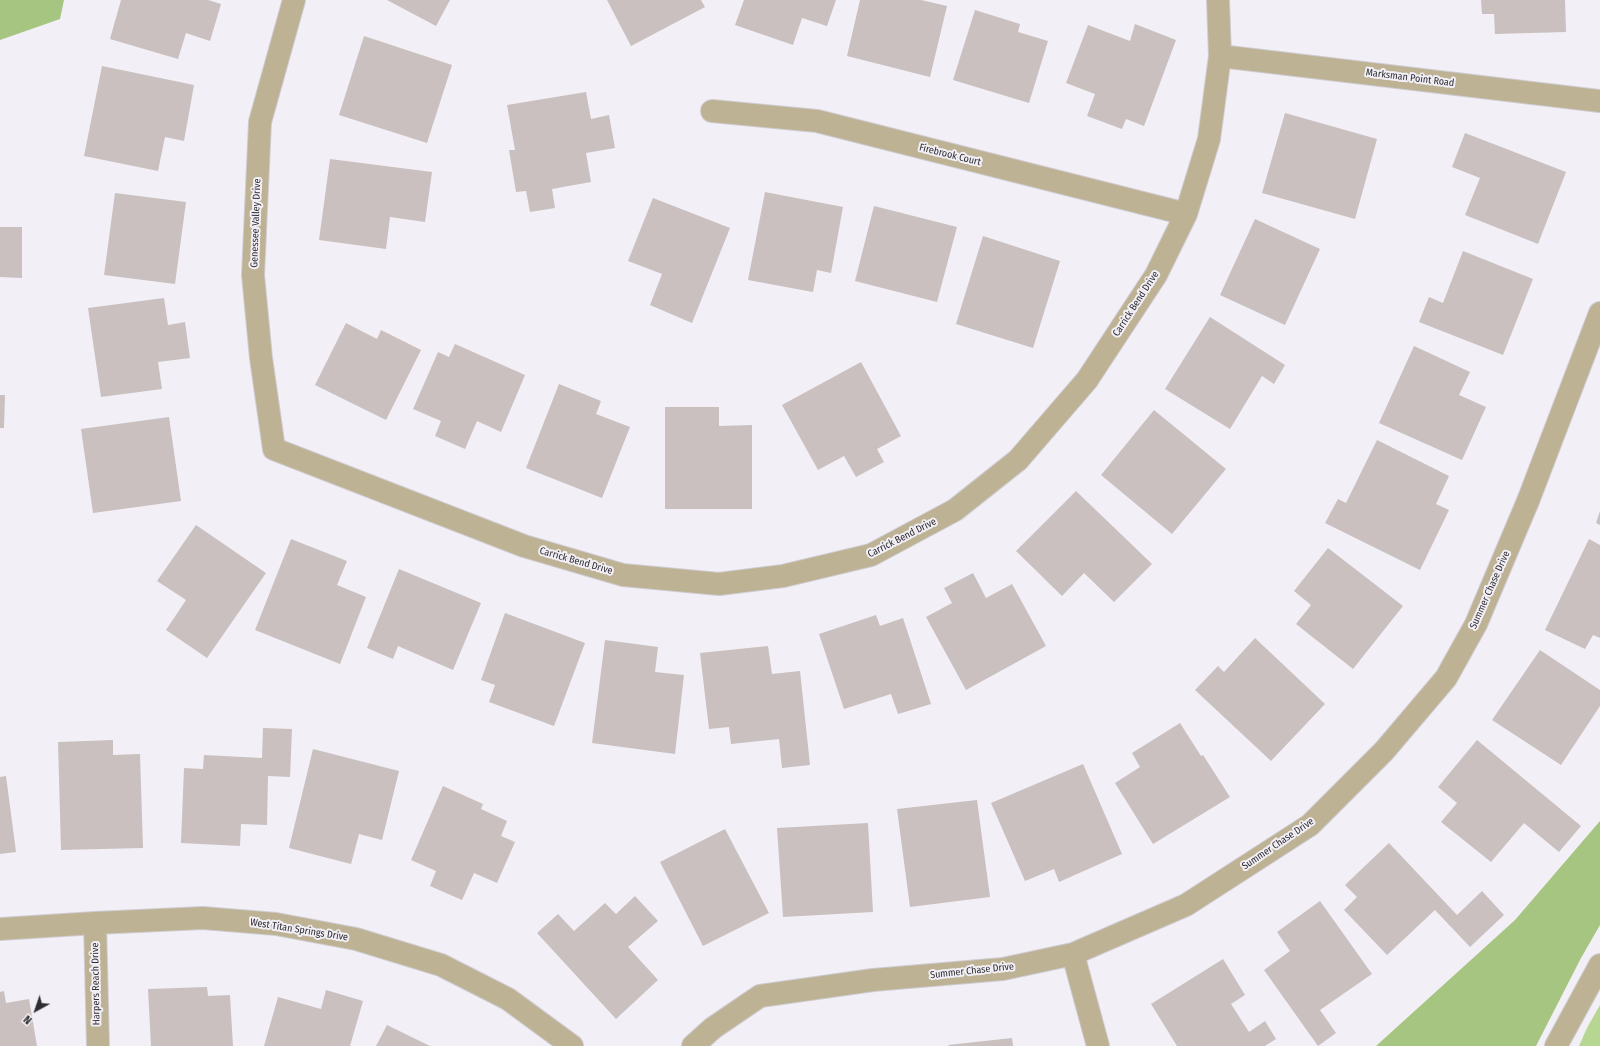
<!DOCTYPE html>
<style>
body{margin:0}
#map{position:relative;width:1600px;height:1046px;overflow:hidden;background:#f2eff6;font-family:"Fira Sans Condensed",sans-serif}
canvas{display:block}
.north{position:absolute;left:16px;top:990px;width:40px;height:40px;-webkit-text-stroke:3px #f2eff6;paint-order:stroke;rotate:220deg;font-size:11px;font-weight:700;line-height:16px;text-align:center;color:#2e2d30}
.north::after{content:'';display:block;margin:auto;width:14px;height:18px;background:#2e2d30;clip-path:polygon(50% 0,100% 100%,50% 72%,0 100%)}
</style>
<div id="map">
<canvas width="1600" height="1046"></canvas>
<div class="north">N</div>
</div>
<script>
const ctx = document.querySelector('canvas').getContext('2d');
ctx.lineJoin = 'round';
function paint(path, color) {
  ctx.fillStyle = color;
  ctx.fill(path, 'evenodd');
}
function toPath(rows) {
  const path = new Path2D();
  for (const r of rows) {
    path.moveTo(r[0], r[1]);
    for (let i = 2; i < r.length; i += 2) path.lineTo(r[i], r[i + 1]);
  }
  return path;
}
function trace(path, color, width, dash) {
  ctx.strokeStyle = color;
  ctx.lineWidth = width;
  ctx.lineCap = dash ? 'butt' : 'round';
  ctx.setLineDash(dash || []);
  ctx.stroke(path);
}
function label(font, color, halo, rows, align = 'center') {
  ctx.font = font + ' "Fira Sans Condensed",sans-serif';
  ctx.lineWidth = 4;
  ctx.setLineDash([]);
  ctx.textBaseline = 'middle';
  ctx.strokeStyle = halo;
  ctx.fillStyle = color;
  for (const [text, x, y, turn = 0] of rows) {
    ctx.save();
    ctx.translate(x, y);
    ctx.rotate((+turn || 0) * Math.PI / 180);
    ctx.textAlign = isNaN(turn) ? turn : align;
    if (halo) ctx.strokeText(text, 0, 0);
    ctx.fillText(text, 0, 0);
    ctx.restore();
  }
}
paint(toPath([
 [1600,1005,1600,1046,1579,1046,1587,1028]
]), '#b7d692');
paint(toPath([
 [0,0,64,0,60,19,0,40],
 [1600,821,1600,925,1581,958,1536,1046,1376,1046,1515,920]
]), '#a6c580');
paint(toPath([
 [121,0,208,0,221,4,210,41,186,33,178,59,110,39],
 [387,0,450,0,436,26],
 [607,0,701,0,705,7,631,46],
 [744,0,836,0,827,26,802,18,793,45,735,25],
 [860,0,921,0,947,6,930,77,847,56],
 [1481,0,1565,0,1566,32,1495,34,1494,14,1482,14],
 [975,10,1020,24,1018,32,1048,41,1029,103,953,80],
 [1135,24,1176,40,1144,126,1126,119,1122,129,1087,116,1095,94,1066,83,1088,25,1130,41],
 [364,36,452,65,427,143,339,115],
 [102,66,194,85,184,141,165,137,158,171,84,156],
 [586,92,591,119,609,115,615,148,586,153,591,182,552,189,555,208,530,212,526,191,516,192,509,150,515,150,507,105],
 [1285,113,1377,139,1355,219,1262,193],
 [1465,133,1566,172,1538,244,1465,215,1480,178,1452,167],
 [330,159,432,172,425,222,390,217,386,249,319,240],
 [765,192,843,207,831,273,817,270,813,292,748,280],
 [115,193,186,202,175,284,104,275],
 [653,198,730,228,692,323,650,305,662,274,628,261],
 [874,206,957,227,937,302,855,281],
 [1255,219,1320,249,1285,325,1220,295],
 [0,227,22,227,22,278,0,277],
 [983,236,1060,261,1033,348,956,324],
 [1463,251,1533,279,1503,355,1419,322,1429,297,1443,303],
 [164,298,168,325,185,322,190,358,158,362,162,389,101,397,88,308],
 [1210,317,1285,365,1274,384,1262,376,1230,429,1165,389],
 [346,323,377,339,381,330,421,350,386,420,315,385],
 [455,344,525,375,501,432,477,421,465,449,435,436,441,421,413,409,438,352,449,357],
 [1414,346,1470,372,1459,395,1486,407,1462,460,1379,423],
 [861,362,901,436,877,449,884,462,856,477,844,456,818,470,782,405],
 [559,384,601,401,596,414,630,427,602,498,526,468],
 [0,395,5,395,4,428,0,428],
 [665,407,719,407,719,426,752,425,752,509,665,509],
 [1154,410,1226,469,1172,534,1101,475],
 [169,417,181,501,93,513,81,429],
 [1377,440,1449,476,1436,504,1449,510,1420,570,1325,523,1338,499,1346,503],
 [1076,491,1152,564,1114,602,1084,573,1062,596,1016,551],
 [1600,511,1600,525,1596,523],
 [196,525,266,573,207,658,166,630,186,600,157,581],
 [291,539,347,561,337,585,366,597,340,664,255,630],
 [1589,539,1600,545,1600,638,1593,635,1585,649,1545,630],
 [1328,548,1403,606,1353,669,1296,624,1311,605,1294,591],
 [399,569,481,603,453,670,398,646,393,659,367,648],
 [973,573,986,598,1012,584,1046,646,966,690,926,617,952,603,944,588],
 [505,613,585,643,554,726,489,702,495,685,481,680],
 [876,615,880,626,903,618,931,704,898,714,891,694,844,709,819,634],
 [1255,638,1325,704,1271,761,1195,690,1218,666,1224,672],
 [605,640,658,647,655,672,684,675,675,754,592,743],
 [768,646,772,674,800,671,810,765,782,768,779,739,731,744,729,727,709,729,700,653],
 [1540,650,1600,690,1600,706,1561,765,1492,720],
 [1180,723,1201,756,1203,755,1230,797,1153,844,1115,783,1140,767,1132,753],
 [263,728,292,729,290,777,268,776,267,825,241,824,240,846,181,843,184,768,203,769,204,755,262,758],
 [113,740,113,755,140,754,143,848,61,850,58,742],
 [1477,740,1581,826,1559,852,1524,823,1491,862,1441,822,1457,803,1438,787],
 [313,749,399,771,382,840,359,834,351,864,289,848],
 [1083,764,1122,854,1059,882,1054,869,1025,881,991,803],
 [6,776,16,852,0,854,0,777],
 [443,786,483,804,481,809,507,821,501,836,515,842,497,883,474,873,462,900,430,886,436,871,411,860],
 [977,800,990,897,910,907,897,809],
 [868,823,873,912,783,917,777,828],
 [725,829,769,913,703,946,660,862],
 [1389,843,1457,915,1482,891,1504,915,1470,947,1435,910,1387,955,1344,910,1357,897,1345,885],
 [635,896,658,921,628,947,658,980,616,1019,537,933,558,914,574,931,605,903,616,914],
 [1320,901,1372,974,1320,1010,1336,1033,1318,1046,1264,970,1290,951,1277,932],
 [1223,959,1245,995,1231,1004,1249,1032,1265,1021,1276,1039,1265,1046,1177,1046,1151,1004],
 [207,987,208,996,230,995,233,1046,151,1046,148,989],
 [326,990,363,1001,350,1046,264,1046,278,997,321,1009],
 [4,991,6,1003,29,999,37,1046,0,1046,0,992],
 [387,1025,430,1046,376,1046],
 [1012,1038,1013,1046,949,1046,948,1045]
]), '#c9c0bf');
const minor = toPath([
 [294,0,260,122,253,275,261,358,274,449,524,546,623,575,719,584,783,576,871,555,955,510,1018,460,1087,380,1156,275,1186,214,1209,139,1220,56,1218,0],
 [1220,56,1600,101],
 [712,111,817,121,1186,214],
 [95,923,98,1046],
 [0,929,95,923,203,918,276,924,356,939,441,965,508,999,572,1046],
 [1073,954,1098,1046],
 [693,1046,713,1028,760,996,873,980,1003,969,1073,954,1186,905,1310,825,1384,751,1446,678,1476,624,1528,501,1600,313],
 [1556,1046,1600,965]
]);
trace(minor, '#cfccd2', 24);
trace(minor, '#bdb293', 22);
label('10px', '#2e2d30', '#f2eff6', [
 ["Marksman Point Road",1410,78,7],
 ["Firebrook Court",950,155,14],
 ["Genessee Valley Drive",256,223,-88],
 ["Carrick Bend Drive",1136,304,-57],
 ["Carrick Bend Drive",902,538,-27],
 ["Carrick Bend Drive",576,561,16],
 ["Summer Chase Drive",1490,590,-66],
 ["Summer Chase Drive",1278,844,-34],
 ["West Titan Springs Drive",299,930,9],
 ["Summer Chase Drive",972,971,-6],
 ["Harpers Reach Drive",96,984,-91]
]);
</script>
